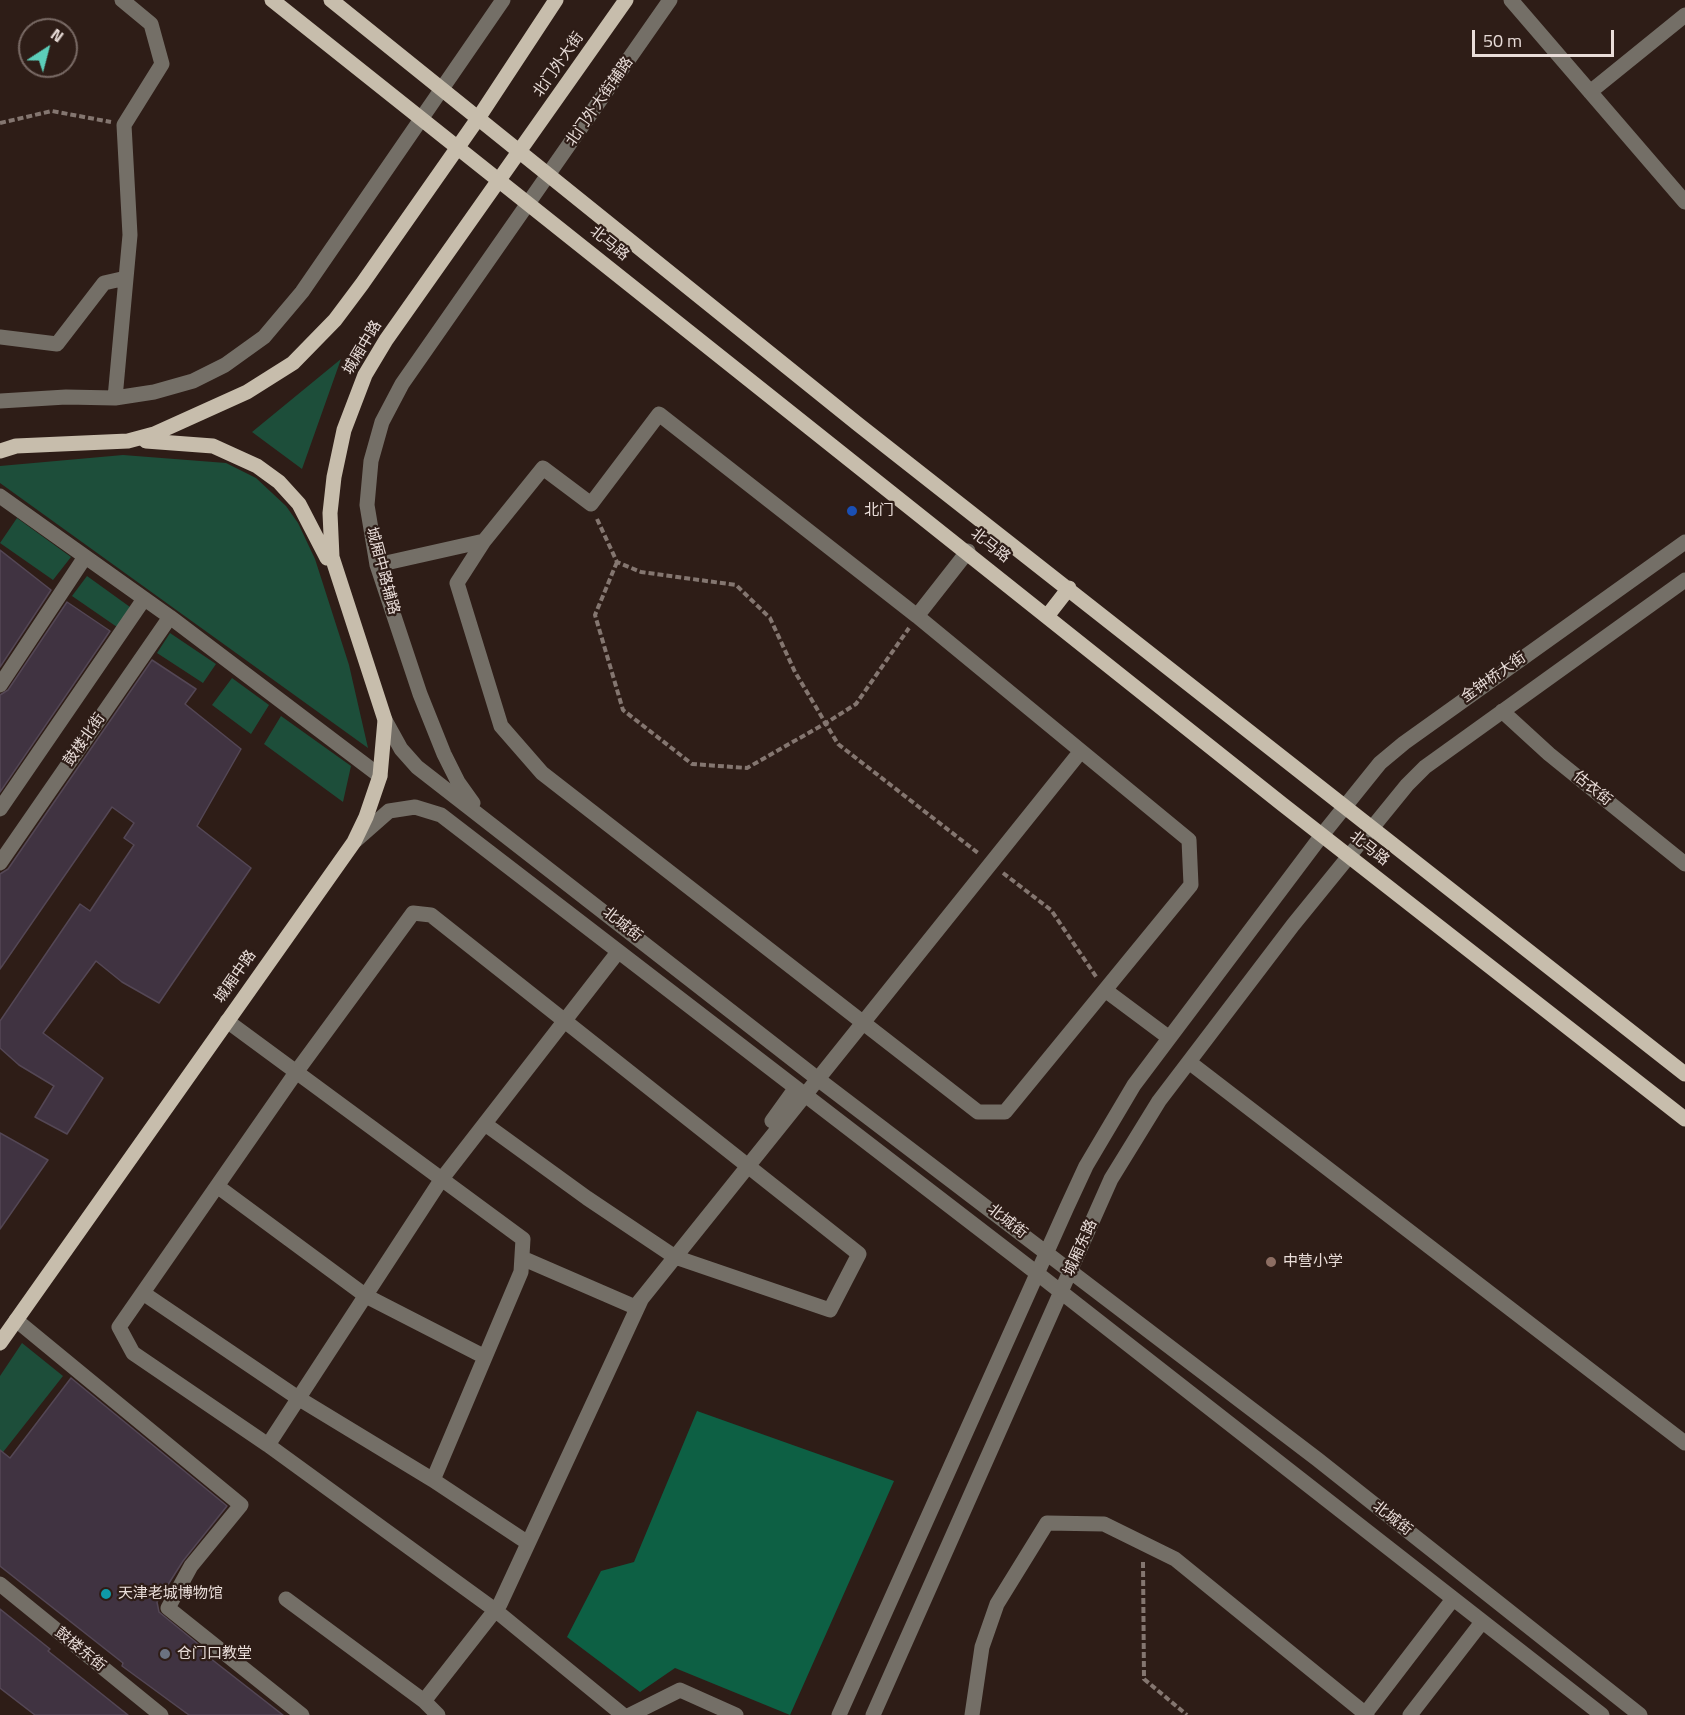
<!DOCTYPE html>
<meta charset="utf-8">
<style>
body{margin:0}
#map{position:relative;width:1685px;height:1715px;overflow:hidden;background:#2e1d17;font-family:"Titillium Web",sans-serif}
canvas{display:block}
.north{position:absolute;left:18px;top:18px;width:60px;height:60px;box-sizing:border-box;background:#2e1d17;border:2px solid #796a65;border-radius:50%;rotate:36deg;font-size:16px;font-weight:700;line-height:24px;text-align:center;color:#e9ddd9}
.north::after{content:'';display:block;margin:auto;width:21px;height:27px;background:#5cceba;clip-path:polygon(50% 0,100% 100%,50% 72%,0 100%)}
.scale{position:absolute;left:1472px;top:30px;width:142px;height:27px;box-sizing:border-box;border:3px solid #e9ddd9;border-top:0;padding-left:8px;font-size:18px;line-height:21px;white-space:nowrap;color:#e9ddd9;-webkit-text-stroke:4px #2e1d17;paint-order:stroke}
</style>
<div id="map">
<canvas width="1685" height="1715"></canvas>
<div class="north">N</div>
<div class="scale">50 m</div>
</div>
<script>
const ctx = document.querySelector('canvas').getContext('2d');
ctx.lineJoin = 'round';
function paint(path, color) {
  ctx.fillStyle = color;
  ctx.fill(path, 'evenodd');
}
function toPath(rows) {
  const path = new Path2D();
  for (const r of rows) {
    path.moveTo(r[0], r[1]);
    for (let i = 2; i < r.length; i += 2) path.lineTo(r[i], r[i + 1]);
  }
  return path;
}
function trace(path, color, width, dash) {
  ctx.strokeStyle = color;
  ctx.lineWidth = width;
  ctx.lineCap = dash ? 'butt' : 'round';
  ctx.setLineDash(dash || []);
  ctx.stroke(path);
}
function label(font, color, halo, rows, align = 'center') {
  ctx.font = font + ' "Titillium Web","Noto Sans SC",sans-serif';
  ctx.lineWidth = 4.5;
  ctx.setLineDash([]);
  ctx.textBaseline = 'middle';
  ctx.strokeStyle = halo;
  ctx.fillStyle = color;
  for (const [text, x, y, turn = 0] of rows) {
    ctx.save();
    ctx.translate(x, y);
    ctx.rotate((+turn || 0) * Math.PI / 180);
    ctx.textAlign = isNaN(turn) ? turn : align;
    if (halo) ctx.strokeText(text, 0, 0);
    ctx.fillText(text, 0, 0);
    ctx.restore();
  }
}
paint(toPath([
 [341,359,302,469,252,432],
 [123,455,226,463,256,478,286,506,298,523,315,559,349,665,368,748,0,483,0,466],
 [17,518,71,557,53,580,0,543],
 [87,576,130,607,117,627,72,596],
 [170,633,216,664,203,683,157,653],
 [232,678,269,705,251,734,212,705],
 [281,716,351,766,343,802,264,744],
 [22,1343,63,1376,0,1456,0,1376]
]), '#1d4e3a');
paint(toPath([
 [697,1411,894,1481,790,1715,675,1668,640,1692,567,1637,601,1571,634,1562]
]), '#0d6044');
const building = toPath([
 [0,550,51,590,0,667,0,550],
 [67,602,110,631,0,792,0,695,8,690,67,602],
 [152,660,196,689,185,704,241,749,197,826,251,868,159,1003,122,982,96,961,43,1033,103,1078,67,1134,35,1117,54,1086,19,1065,0,1048,0,1021,80,904,90,911,134,845,124,838,134,823,112,807,0,969,0,874,8,869,152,660],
 [0,1133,48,1160,0,1229,0,1133],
 [71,1378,227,1506,183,1561,157,1602,159,1612,203,1648,201,1651,283,1715,189,1715,122,1666,123,1663,0,1566,0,1450,10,1458,71,1378],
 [0,1609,50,1649,48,1651,128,1715,35,1715,0,1688,0,1609]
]);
paint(building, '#403341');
trace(building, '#544755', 1.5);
trace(toPath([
 [0,123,52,111,111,122],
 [597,519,617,562,641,572,736,585,770,618,795,672,838,744,978,853],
 [617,562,595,615,623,710,692,764,747,768,826,723,856,704,909,628],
 [1003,873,1051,910,1097,978],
 [1143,1562,1144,1679,1187,1715]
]), '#847670', 4, [6, 3]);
trace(toPath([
 [1511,0,1685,202],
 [1590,92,1685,15],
 [0,337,57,344,104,283,126,278],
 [115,398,130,235,124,125,162,64,151,24,122,0],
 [0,401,66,397,115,398,154,392,193,381,225,365,264,337,302,292,503,0],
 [0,496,170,617,380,776],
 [377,565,484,541,543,468,591,504,659,414,917,616,1189,840,1191,885,1005,1112,978,1112,542,773,501,726,457,583,484,541],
 [917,616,968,551],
 [0,685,85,557],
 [1502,711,1549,754,1685,864],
 [385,720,401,749,417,767,823,1083,1317,1459,1640,1715],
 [473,803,458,782,444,754,420,694,377,565,367,505,371,461,382,422,402,384,670,0],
 [0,809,144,599],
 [356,840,389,811,415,807,441,815,1038,1274,1602,1715],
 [0,863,170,617],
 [1105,990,1168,1037],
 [227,1021,523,1239,521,1272,433,1480],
 [1189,1062,1685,1443],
 [772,1121,795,1089],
 [485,1124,587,1198,675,1257,830,1310,859,1254,431,915,413,913,297,1071,119,1327,133,1353,268,1445,495,1610,623,1715],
 [217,1186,366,1296,485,1357],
 [522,1258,635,1307,1081,751],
 [143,1293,298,1398,433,1480,528,1543],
 [16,1320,241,1505,191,1566,168,1608,302,1715],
 [268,1445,441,1180,618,952],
 [0,1584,161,1715],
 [286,1599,424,1701,438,1715],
 [424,1701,500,1604,641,1300],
 [1365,1714,1453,1599],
 [630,1715,680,1690,736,1715],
 [839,1715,1067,1207,1086,1166,1134,1085,1322,835,1380,763,1404,743,1685,542],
 [873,1715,1111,1179,1159,1101,1293,925,1407,785,1425,767,1685,580],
 [972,1715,982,1647,997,1604,1047,1523,1104,1524,1175,1559,1367,1715],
 [1410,1715,1482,1622]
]), '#746f67', 15);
trace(toPath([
 [272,0,1282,804,1685,1119],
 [331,0,859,425,1685,1074],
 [146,441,213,446,257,466,279,482,299,504,327,558],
 [0,451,16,446,128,441,154,434,247,392,293,363,335,320,362,284,479,117,556,0],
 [1048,615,1069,588],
 [0,1343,354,842,366,817,380,776,385,720,332,557,330,513,334,477,344,430,365,375,386,340,626,0]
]), '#c7bdac', 15);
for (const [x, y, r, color] of [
 [852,511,6,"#1a4fb4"],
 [1271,1262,6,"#8d6e63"],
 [106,1594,6,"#0f9aa8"],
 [165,1654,6,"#6b7280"]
]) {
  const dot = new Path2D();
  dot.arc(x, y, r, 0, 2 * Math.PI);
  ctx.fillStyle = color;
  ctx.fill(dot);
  trace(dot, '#2e1d17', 2);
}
label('15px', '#e9ddd9', '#2e1d17', [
 ["北门外大街",559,65,-55],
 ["北门外大街辅路",600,102,-55],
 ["北马路",609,244,39],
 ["城厢中路",363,348,-59],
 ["北马路",990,546,38],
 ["城厢中路辅路",382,571,75],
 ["金钟桥大街",1494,678,-35],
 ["鼓楼北街",85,740,-55],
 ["估衣街",1592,789,39],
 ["北马路",1369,849,38],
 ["北城街",622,925,38],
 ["城厢中路",236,977,-55],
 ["北城街",1007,1222,38],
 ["城厢东路",1081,1248,-66],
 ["北城街",1392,1519,38],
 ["鼓楼东街",80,1650,39]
]);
label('15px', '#e9ddd9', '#2e1d17', [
 ["北门",864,511],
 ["中营小学",1283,1262],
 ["天津老城博物馆",118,1594],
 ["仓门口教堂",177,1654]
], 'left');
</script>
